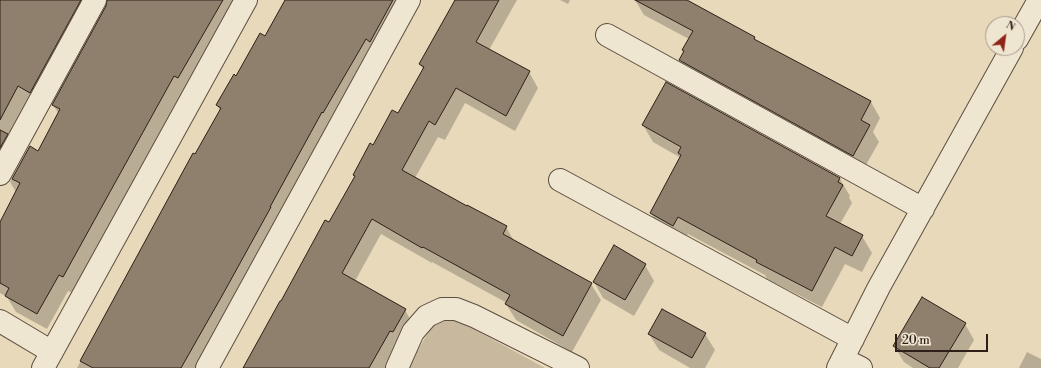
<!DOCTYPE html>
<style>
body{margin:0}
#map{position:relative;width:1041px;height:368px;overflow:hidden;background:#e7d9b9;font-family:"Libre Bodoni",serif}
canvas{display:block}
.north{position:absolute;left:985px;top:16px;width:40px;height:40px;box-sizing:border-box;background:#efe6d2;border:1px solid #a29688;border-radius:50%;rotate:29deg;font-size:11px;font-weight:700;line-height:16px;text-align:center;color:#2e1f18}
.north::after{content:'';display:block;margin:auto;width:14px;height:18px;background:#8f2418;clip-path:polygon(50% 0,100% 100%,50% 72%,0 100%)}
.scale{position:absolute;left:895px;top:334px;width:93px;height:18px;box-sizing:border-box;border:2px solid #2e1f18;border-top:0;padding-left:5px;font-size:12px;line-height:14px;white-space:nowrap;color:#2e1f18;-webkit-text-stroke:3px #efe6d2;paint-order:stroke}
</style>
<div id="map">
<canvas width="1041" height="368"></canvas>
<div class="north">N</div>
<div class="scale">20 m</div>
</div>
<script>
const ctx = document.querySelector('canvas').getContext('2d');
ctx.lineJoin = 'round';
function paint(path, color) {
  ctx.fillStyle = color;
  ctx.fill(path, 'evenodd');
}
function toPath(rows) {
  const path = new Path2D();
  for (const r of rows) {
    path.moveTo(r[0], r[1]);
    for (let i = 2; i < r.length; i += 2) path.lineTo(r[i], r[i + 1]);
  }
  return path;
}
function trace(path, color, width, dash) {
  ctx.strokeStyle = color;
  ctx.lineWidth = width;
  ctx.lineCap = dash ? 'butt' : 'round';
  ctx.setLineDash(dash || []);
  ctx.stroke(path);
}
paint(toPath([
 [448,315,545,368,407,368,437,318]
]), '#c8b99e');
paint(toPath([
 [0,0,241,0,73,293,68,291,47,329,16,312,7,297,0,293,0,224,16,192,10,182,30,147,39,152,59,114,53,105,107,4,104,4,0,182],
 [287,0,413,0,201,368,77,368,193,154,196,155,220,111,217,105,266,38],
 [456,0,517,0,489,50,529,72,538,88,515,131,465,103,445,140,438,137,415,178,506,227,514,241,591,284,601,300,572,352,516,320,506,304,507,303,432,262,432,263,381,234,355,281,405,310,414,326,387,368,244,368,330,223,355,177,354,175,373,146,399,115,423,70,420,64],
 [560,0,570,0,568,4],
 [635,0,683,0,754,38,756,41,871,102,880,118,873,132,879,142,862,172,689,76,680,60,684,52,683,50,689,39,644,15],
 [667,83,840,179,850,196,849,197,852,203,840,224,862,236,872,253,862,272,845,264,822,307,767,279,765,275,688,234,683,242,661,230,651,213,681,158,653,142,643,125],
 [645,265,654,281,634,316,603,298,594,282],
 [965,324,974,340,958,368,913,368,904,362,894,346],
 [649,334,705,334,715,350,705,368,690,368,659,350],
 [1027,352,1041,359,1041,368,1019,368]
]), '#0003');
const building = toPath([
 [0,0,81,0,30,93,18,86,0,120,0,0],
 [107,0,223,0,178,78,174,76,63,277,59,275,37,314,5,296,9,288,0,283,0,222,20,183,12,179,30,146,38,151,60,109,52,105,106,6,107,0],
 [285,0,393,0,370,42,366,39,323,113,322,112,270,207,271,207,223,294,181,368,93,368,80,361,193,153,195,154,221,108,216,105,234,74,236,76,260,33,265,36,285,0],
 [455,0,499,0,476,42,530,71,506,116,456,88,435,125,429,121,402,170,467,206,467,205,507,226,503,234,592,283,563,336,505,304,510,295,423,247,422,248,372,219,342,273,406,309,393,332,390,331,369,368,243,368,280,301,281,301,325,220,329,222,355,176,353,175,370,143,373,145,392,110,398,113,424,67,419,64,455,0],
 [635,0,687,0,755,37,754,39,871,101,861,120,870,125,853,156,679,60,684,51,682,50,693,31,635,0],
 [666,82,840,178,838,182,843,185,826,216,863,235,852,256,835,247,812,291,756,262,757,260,678,217,673,226,650,213,681,155,678,153,681,147,642,125,666,82],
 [0,130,8,134,0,148,0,130],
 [614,245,646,264,625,300,593,282,614,245],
 [922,297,966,323,939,368,930,368,893,346,922,297],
 [662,309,706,333,692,358,648,334,662,309]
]);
paint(building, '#8e806c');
trace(building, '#2e1f18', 1);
const minor = toPath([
 [607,35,923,209],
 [1017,39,1039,0],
 [0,174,95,0],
 [560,180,853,339],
 [0,321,52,352],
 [843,359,861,368],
 [43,368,246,0],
 [207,368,409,0],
 [397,368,413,332,427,316,442,309,456,309,474,316,578,368],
 [838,368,879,287,1012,48]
]);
trace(minor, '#5c4e40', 24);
trace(minor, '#efe6d2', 22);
</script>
